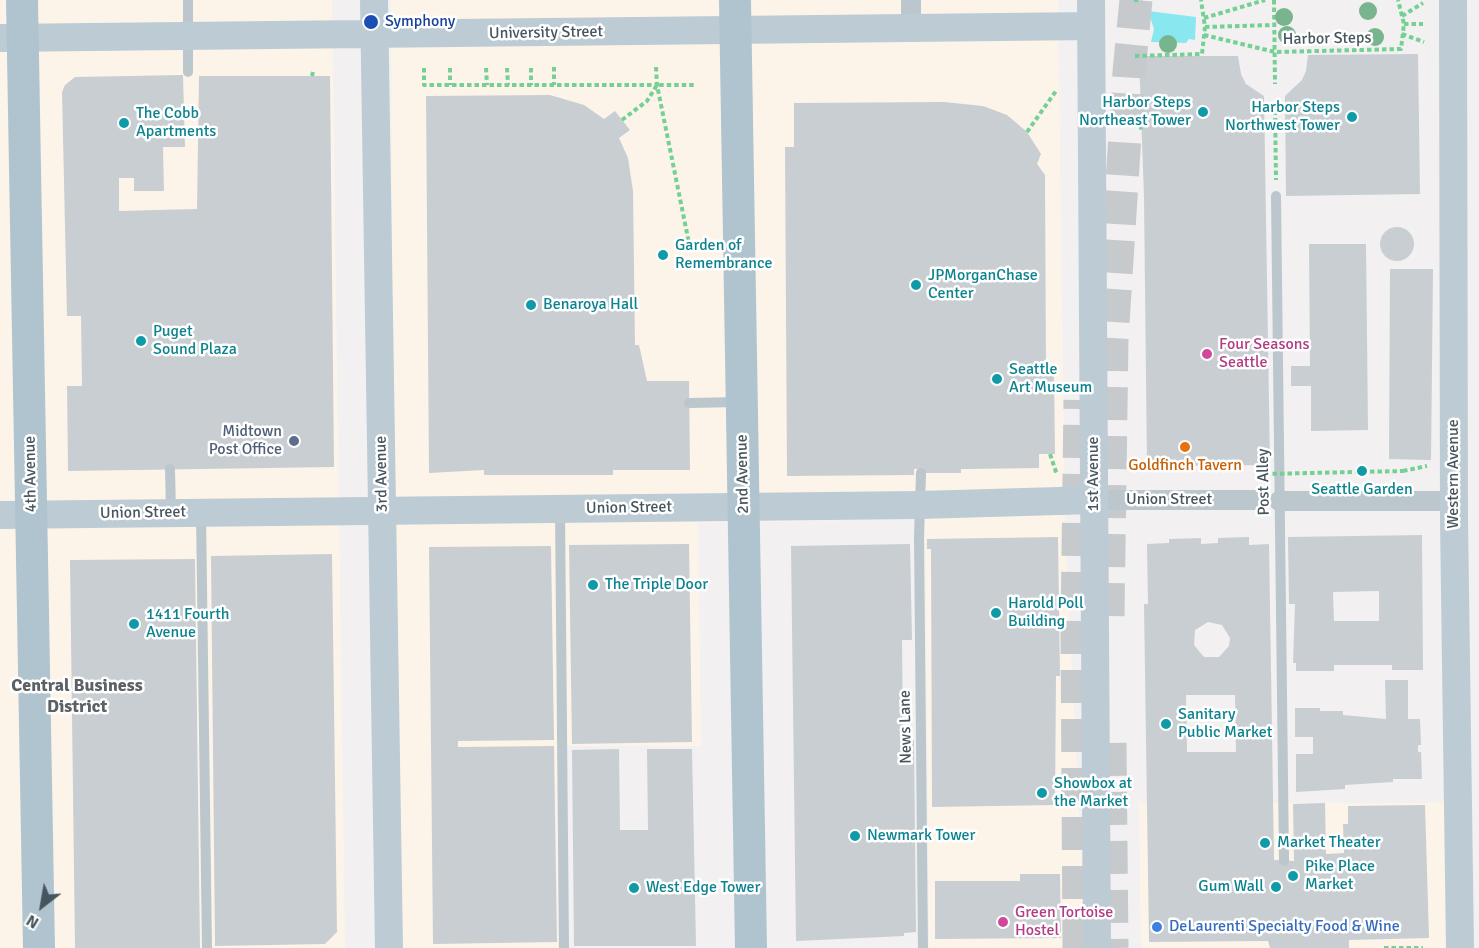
<!DOCTYPE html>
<style>
body{margin:0}
#map{position:relative;width:1479px;height:948px;overflow:hidden;background:#f2f0f0;font-family:Signika,sans-serif}
canvas{display:block}
.north{position:absolute;left:12px;top:876px;width:60px;height:60px;-webkit-text-stroke:4px #fff;paint-order:stroke;rotate:211deg;font-size:16px;font-weight:700;line-height:24px;text-align:center;color:#47565e}
.north::after{content:'';display:block;margin:auto;width:21px;height:27px;background:#47565e;clip-path:polygon(50% 0,100% 100%,50% 72%,0 100%)}
</style>
<div id="map">
<canvas width="1479" height="948"></canvas>
<div class="north">N</div>
</div>
<script>
const ctx = document.querySelector('canvas').getContext('2d');
ctx.lineJoin = 'round';
function paint(path, color) {
  ctx.fillStyle = color;
  ctx.fill(path, 'evenodd');
}
function toPath(rows) {
  const path = new Path2D();
  for (const r of rows) {
    if (r.length === 3) {
      path.moveTo(r[0] + r[2], r[1]);
      path.arc(r[0], r[1], r[2], 0, 2 * Math.PI);
      continue;
    }
    path.moveTo(r[0], r[1]);
    for (let i = 2; i < r.length; i += 2) path.lineTo(r[i], r[i + 1]);
  }
  return path;
}
function trace(path, color, width, dash) {
  ctx.strokeStyle = color;
  ctx.lineWidth = width;
  ctx.lineCap = dash ? 'butt' : 'round';
  ctx.setLineDash(dash || []);
  ctx.stroke(path);
}
function label(font, color, halo, rows, align = 'center') {
  ctx.font = font + ' Signika,sans-serif';
  ctx.lineWidth = 5;
  ctx.setLineDash([]);
  ctx.textBaseline = 'middle';
  ctx.strokeStyle = halo;
  ctx.fillStyle = color;
  for (const [text, x, y, turn = 0] of rows) {
    ctx.save();
    ctx.translate(x, y);
    ctx.rotate((+turn || 0) * Math.PI / 180);
    ctx.textAlign = isNaN(turn) ? turn : align;
    if (halo) ctx.strokeText(text, 0, 0);
    ctx.fillText(text, 0, 0);
    ctx.restore();
  }
}
paint(toPath([
 [0,0,332,0,345,948,0,948],
 [391,0,1058,0,1065,532,1086,948,929,948,925,519,698,523,701,746,557,746,558,948,395,948],
 [1139,803,1444,803,1448,948,1141,948]
]), '#fdf4e9');
paint(toPath([
 [1148,11,1196,17,1195,40,1189,39,1186,43,1151,42,1154,29]
]), '#89e8ef');
paint(toPath([
 [1418,54,1420,194,1286,196,1285,96,1302,80,1306,71,1308,55],
 [1139,56,1238,56,1241,74,1246,84,1264,96,1270,465,1147,466,1144,197],
 [183,75,185,147,163,147,164,191,134,191,134,178,119,178,119,211,197,209,199,76,330,76,334,467,68,471,67,386,82,386,81,316,67,316,62,92,65,85,75,77],
 [550,95,584,105,604,119,615,111,630,130,619,138,628,158,633,191,635,345,639,345,647,381,689,381,690,470,613,470,613,475,484,475,484,470,429,473,426,96],
 [944,102,983,106,1007,115,1027,132,1041,154,1037,164,1045,175,1046,374,1054,374,1055,454,1039,454,1039,468,967,469,961,469,961,473,919,473,919,469,914,469,914,475,787,476,785,147,794,147,794,103],
 [1397,244,17],
 [1309,244,1366,244,1368,430,1311,431,1311,386,1291,386,1291,366,1310,366],
 [1390,269,1433,269,1431,460,1389,459],
 [1422,535,1423,670,1392,670,1392,665,1334,665,1334,671,1296,671,1296,663,1293,663,1295,604,1289,604,1288,537],
 [1379,591,1379,621,1334,621,1333,592],
 [1058,537,1060,676,1056,676,1055,805,932,807,931,549,927,549,927,539],
 [1249,537,1249,545,1269,544,1274,860,1294,861,1293,804,1325,803,1326,854,1344,853,1343,824,1348,824,1348,806,1425,805,1429,938,1349,940,1349,948,1270,948,1268,941,1149,942,1144,604,1148,604,1147,544,1169,543,1169,539,1201,538,1201,544,1218,543,1218,538],
 [1208,622,1222,625,1230,638,1229,646,1219,657,1204,657,1194,645,1195,630],
 [1186,695,1235,695,1236,752,1187,752],
 [689,544,692,742,572,744,569,545],
 [910,544,912,640,902,640,903,740,914,740,916,932,904,933,904,936,796,941,791,546],
 [551,546,554,740,458,741,458,747,554,746,557,942,433,944,429,547],
 [332,554,337,932,325,944,215,946,211,556],
 [195,559,200,948,75,948,70,560],
 [1385,680,1408,680,1408,719,1420,719,1421,745,1418,745,1418,752,1421,752,1422,779,1393,779,1393,782,1345,785,1345,789,1296,792,1296,754,1313,754,1313,737,1295,737,1295,708,1320,708,1320,711,1343,711,1343,715,1386,719],
 [619,749,620,830,648,830,647,749,692,749,696,946,574,946,572,750],
 [1020,874,1060,874,1061,938,935,939,935,881,1020,881]
]), '#c9ced2');
trace(toPath([
 [1108,616,1112,339,1129,72,1136,0],
 [1110,743,1112,948],
 [1079,948,1077,630,1080,400]
]), '#c7cacc', 33, [33, 16]);
trace(toPath([
 [1134,0,1142,0],
 [1274,0,1275,84],
 [1402,16,1423,3],
 [1204,18,1265,0],
 [1404,24,1423,24],
 [1205,27,1274,25],
 [1402,34,1424,42],
 [1204,35,1275,52,1401,49,1404,24,1398,0],
 [1135,56,1202,54,1205,27,1201,0],
 [554,67,554,85],
 [656,67,657,85,690,248,697,249],
 [424,68,424,85,657,85],
 [450,68,450,85],
 [486,68,487,85],
 [507,68,508,85],
 [531,68,531,85],
 [312,76,313,72],
 [1275,103,1276,180],
 [622,120,647,101,657,85,695,85],
 [1264,127,1285,127],
 [1139,128,1142,127],
 [1027,132,1056,91],
 [1050,454,1057,475],
 [1403,471,1427,466],
 [1384,948,1423,948]
]), '#74d095', 4, [4.5, 3]);
trace(toPath([
 [188,72,188,0],
 [1276,196,1284,861],
 [689,403,739,402],
 [170,469,171,512],
 [921,473,919,537,923,948],
 [560,510,564,948],
 [201,513,207,948]
]), '#bbc7cd', 10);
trace(toPath([
 [911,0,911,29],
 [1094,500,1258,500],
 [1279,501,1454,501]
]), '#bbc7cd', 20);
trace(toPath([
 [374,0,389,948],
 [1091,0,1097,948],
 [1453,0,1454,520,1460,948],
 [0,38,1091,26],
 [0,515,919,505,1094,500]
]), '#bdcbd4', 28);
trace(toPath([
 [22,0,39,948],
 [735,0,751,948]
]), '#afc4cf', 32);
trace(toPath([
 [1265,474,1403,471]
]), '#74d095', 4, [4.5, 3]);
ctx.fillStyle = '#78b48d';
for (const [x, y] of [
 [1368,11],
 [1284,17],
 [1287,35],
 [1375,37],
 [1168,44]
]) {
  ctx.beginPath();
  ctx.arc(x, y, 9, 0, 2 * Math.PI);
  ctx.fill();
}
for (const [x, y, r, color] of [
 [371,22,8,"#1a4fb4"],
 [1203,112,6,"#0f9aa8"],
 [1352,117,6,"#0f9aa8"],
 [124,123,6,"#0f9aa8"],
 [663,255,6,"#0f9aa8"],
 [916,285,6,"#0f9aa8"],
 [531,305,6,"#0f9aa8"],
 [141,341,6,"#0f9aa8"],
 [1207,354,6,"#d1479c"],
 [997,379,6,"#0f9aa8"],
 [294,441,6,"#5c6f8a"],
 [1185,447,6,"#e8710a"],
 [1362,471,6,"#0f9aa8"],
 [593,585,6,"#0f9aa8"],
 [996,613,6,"#0f9aa8"],
 [134,624,6,"#0f9aa8"],
 [1166,724,6,"#0f9aa8"],
 [1042,793,6,"#0f9aa8"],
 [855,836,6,"#0f9aa8"],
 [1265,843,6,"#0f9aa8"],
 [1293,876,6,"#0f9aa8"],
 [1276,887,6,"#0f9aa8"],
 [634,888,6,"#0f9aa8"],
 [1003,922,6,"#d1479c"],
 [1157,927,6,"#3f7fe0"]
]) {
  const dot = new Path2D();
  dot.arc(x, y, r, 0, 2 * Math.PI);
  ctx.fillStyle = color;
  ctx.fill(dot);
  trace(dot, '#fff', 2);
}
label('16px', '#164399', '#fff', [
 ["Symphony",385,22]
], 'left');
label('16px', '#47565e', '#fff', [
 ["University Street",546,33,-1],
 ["Harbor Steps",1327,39,-1],
 ["4th Avenue",31,474,-91],
 ["3rd Avenue",382,474,-91],
 ["2nd Avenue",743,474,-91],
 ["1st Avenue",1094,474,-90],
 ["Western Avenue",1454,474,-90],
 ["Post Alley",1264,482,-91],
 ["Union Street",1169,500],
 ["Union Street",629,508,-1],
 ["Union Street",143,513,-1],
 ["News Lane",906,727,-91]
]);
label('16px', '#0d838f', '#fff', [
 ["Harbor Steps",1191,103,"right"],
 ["Northeast Tower",1191,121,"right"],
 ["Harbor Steps",1340,108,"right"],
 ["Northwest Tower",1340,126,"right"],
 ["The Cobb",136,114],
 ["Apartments",136,132],
 ["Garden of",675,246],
 ["Remembrance",675,264],
 ["JPMorganChase",928,276],
 ["Center",928,294],
 ["Benaroya Hall",543,305],
 ["Puget",153,332],
 ["Sound Plaza",153,350],
 ["Seattle",1009,370],
 ["Art Museum",1009,388],
 ["Seattle Garden",1362,490,"center"],
 ["The Triple Door",605,585],
 ["Harold Poll",1008,604],
 ["Building",1008,622],
 ["1411 Fourth",146,615],
 ["Avenue",146,633],
 ["Sanitary",1178,715],
 ["Public Market",1178,733],
 ["Showbox at",1054,784],
 ["the Market",1054,802],
 ["Newmark Tower",867,836],
 ["Market Theater",1277,843],
 ["Pike Place",1305,867],
 ["Market",1305,885],
 ["Gum Wall",1264,887,"right"],
 ["West Edge Tower",646,888]
], 'left');
label('16px', '#b23c85', '#fff', [
 ["Four Seasons",1219,345],
 ["Seattle",1219,363],
 ["Green Tortoise",1015,913],
 ["Hostel",1015,931]
], 'left');
label('16px', '#4e5e75', '#fff', [
 ["Midtown",282,432],
 ["Post Office",282,450]
], 'right');
label('16px', '#c56008', '#fff', [
 ["Goldfinch Tavern",1185,466]
]);
label('16px', '#366cbe', '#fff', [
 ["DeLaurenti Specialty Food & Wine",1169,927]
], 'left');
label('bold 18px', '#5c6165', '#fff', [
 ["Central Business",77,686],
 ["District",77,707]
]);
</script>
